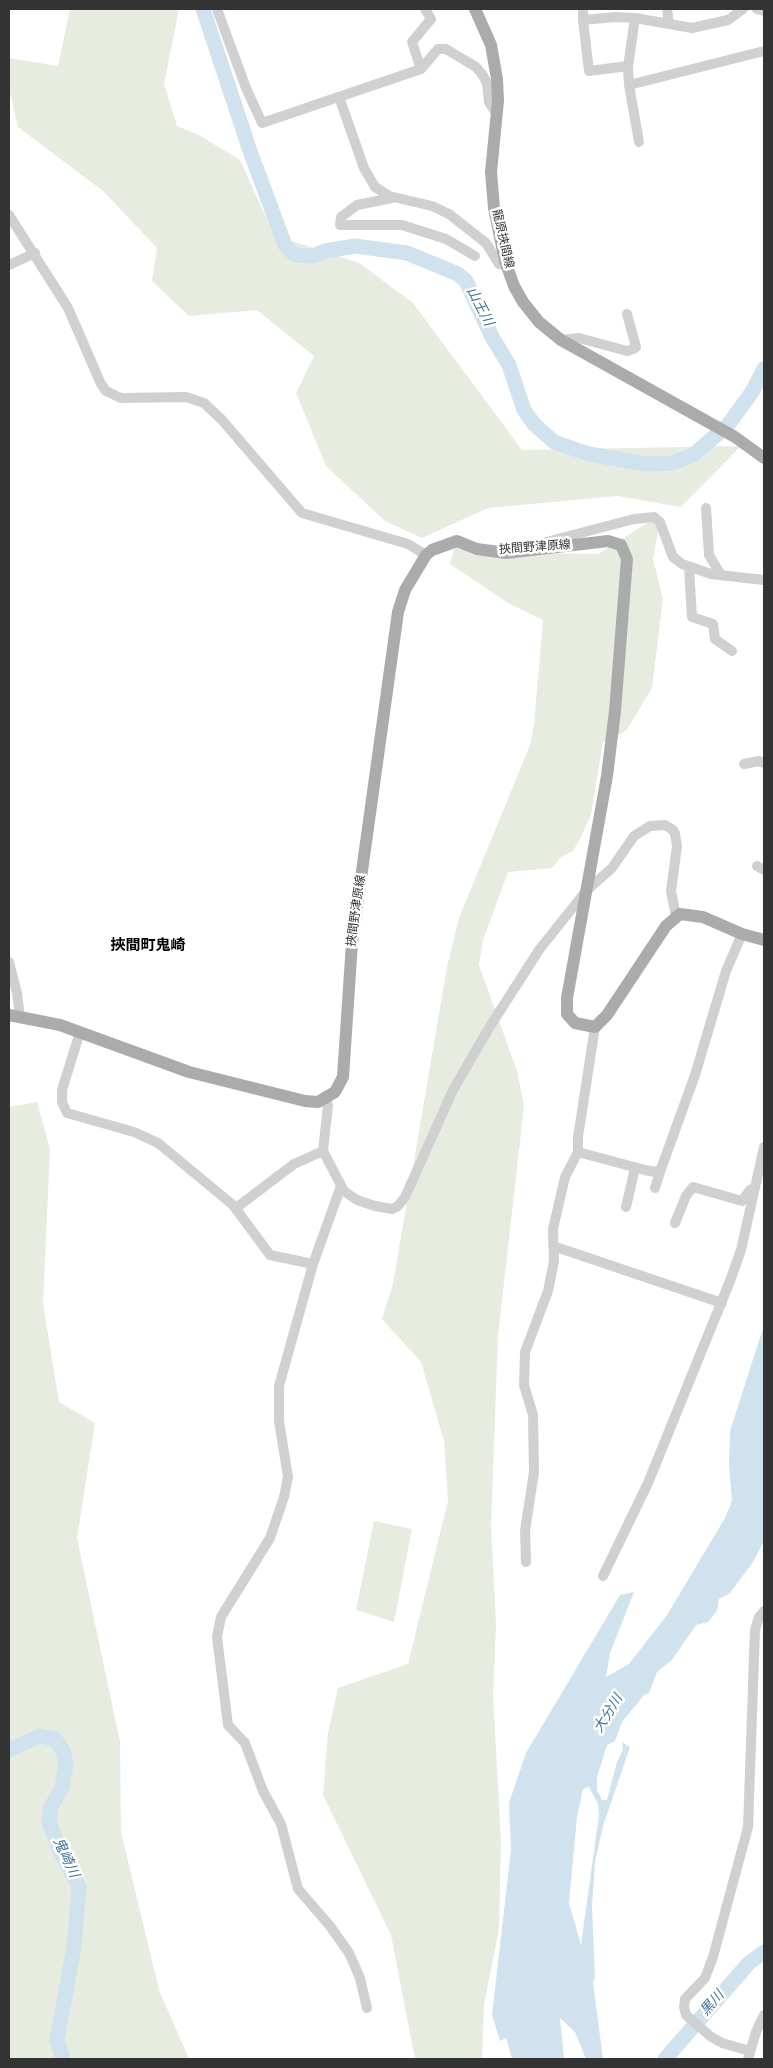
<!DOCTYPE html>
<meta charset="utf-8">
<style>
body{margin:0}
#map{position:relative;width:773px;height:2068px;overflow:hidden;background:#fff;font-family:"Source Sans 3",sans-serif}
canvas{display:block}
.frame{position:absolute;inset:0;border:10px solid #333;pointer-events:none}
</style>
<div id="map">
<canvas width="773" height="2068"></canvas>
<div class="frame"></div>
</div>
<script>
const ctx = document.querySelector('canvas').getContext('2d');
ctx.lineJoin = 'round';
function paint(path, color) {
  ctx.fillStyle = color;
  ctx.fill(path, 'evenodd');
}
function toPath(rows) {
  const path = new Path2D();
  for (const r of rows) {
    path.moveTo(r[0], r[1]);
    for (let i = 2; i < r.length; i += 2) path.lineTo(r[i], r[i + 1]);
  }
  return path;
}
function trace(path, color, width, dash) {
  ctx.strokeStyle = color;
  ctx.lineWidth = width;
  ctx.lineCap = dash ? 'butt' : 'round';
  ctx.setLineDash(dash || []);
  ctx.stroke(path);
}
function label(font, color, halo, rows, align = 'center') {
  ctx.font = font + ' "Source Sans 3","Noto Sans JP",sans-serif';
  ctx.lineWidth = 5;
  ctx.setLineDash([]);
  ctx.textBaseline = 'middle';
  ctx.strokeStyle = halo;
  ctx.fillStyle = color;
  for (const [text, x, y, turn = 0] of rows) {
    ctx.save();
    ctx.translate(x, y);
    ctx.rotate((+turn || 0) * Math.PI / 180);
    ctx.textAlign = isNaN(turn) ? turn : align;
    if (halo) ctx.strokeText(text, 0, 0);
    ctx.fillText(text, 0, 0);
    ctx.restore();
  }
}
paint(toPath([
 [70,9,179,9,164,84,177,126,199,135,240,160,274,235,359,263,413,303,522,450,741,446,681,507,617,496,488,508,422,538,385,521,326,466,296,393,314,356,257,310,189,316,152,281,157,248,103,191,18,127,9,89,9,58,58,66],
 [652,520,659,527,653,559,663,599,652,688,626,731,603,742,591,815,580,839,573,851,561,857,552,868,508,872,483,940,479,965,517,1071,524,1106,498,1336,491,1525,496,1624,493,1696,501,1841,499,1929,484,2005,482,2059,415,2059,391,1935,323,1795,328,1733,338,1688,408,1664,448,1501,444,1441,421,1362,382,1319,393,1284,447,967,459,918,530,745,534,725,543,620,508,603,450,564,455,545,529,553,598,554],
 [37,1102,50,1149,43,1304,59,1402,95,1423,77,1538,120,1742,121,1832,159,1990,189,2059,9,2059,9,1107],
 [374,1521,412,1529,394,1622,356,1610]
]), '#e6ecdf');
paint(toPath([
 [764,1325,764,1541,753,1562,730,1593,719,1599,717,1611,708,1622,696,1625,672,1660,657,1672,649,1693,644,1695,622,1722,615,1741,607,1745,597,1777,597,1790,602,1800,607,1800,617,1762,623,1750,622,1742,630,1747,603,1826,595,1862,592,1906,595,1978,593,1982,603,2059,586,2059,575,2032,560,2018,564,2059,512,2059,506,2038,500,2041,492,2015,511,1850,509,1803,526,1753,620,1595,634,1592,610,1653,606,1677,629,1664,667,1615,725,1518,732,1501,729,1464,730,1431],
 [589,1787,598,1804,599,1815,581,1945,569,1903,577,1817,583,1789]
]), '#cfe2ee');
trace(toPath([
 [203,9,251,154,285,245,295,255,313,256,325,251,355,246,407,253,458,274,466,281,492,337,509,365,524,410,534,424,554,442,589,454,617,459,647,464,673,463,693,455,728,425,752,392,764,369],
 [9,1750,40,1736,55,1739,63,1751,66,1764,62,1787,51,1807,49,1821,58,1847,79,1887,74,1947,57,2040,63,2059],
 [665,2059,749,1963,764,1952]
]), '#cfe2ee', 15);
trace(toPath([
 [217,9,246,88,262,123,421,69,438,49,446,49,476,67,482,74,487,83,489,102,496,113],
 [583,9,583,20],
 [667,9,669,23],
 [743,9,728,20,692,28,635,18,628,67,629,85,764,51],
 [757,9,764,11],
 [628,66,589,71,583,20,616,17,635,18],
 [421,69,412,42,431,19,425,9],
 [629,85,639,142],
 [339,97,364,168,375,187,389,196,432,206,449,214,486,243,499,264,506,265],
 [392,198,357,205,341,217,340,225,402,225,446,239,475,256],
 [9,215,68,308,101,384,106,391,121,398,186,397,204,403,222,420,302,513,408,544,426,555],
 [9,265,35,253],
 [561,340,579,338,627,351,633,349,636,347,627,314],
 [706,508,709,555,721,575],
 [535,545,634,519,654,517,660,522,673,557,682,564,711,574,764,580],
 [689,568,692,617,713,624,715,639,732,651],
 [744,764,759,761,764,763],
 [757,866,764,870],
 [9,962,17,993,20,1017],
 [80,1032,62,1090,62,1102,67,1113,134,1132,158,1143,233,1205,270,1255,313,1264],
 [323,1151,344,1191,357,1200,375,1206,392,1209,398,1206,405,1197,453,1090,489,1028,539,950,586,891,612,868,634,836,650,826,665,825,673,830,675,834,677,846,671,891,676,916],
 [578,1152,645,1170,655,1172,661,1169,695,1075,726,971,742,934],
 [341,1186,313,1264,279,1386,279,1421,288,1477,284,1497,270,1538,221,1617,217,1637,228,1725,245,1743,263,1791,281,1824,298,1889,330,1926,349,1953,360,1978,367,2008],
 [655,1188,661,1169],
 [626,1207,635,1168],
 [236,1208,294,1164,323,1151,328,1105,325,1099],
 [675,1223,686,1196,693,1187,742,1201,750,1190,755,1188],
 [553,1246,722,1303],
 [526,1562,525,1531,534,1472,533,1415,524,1385,525,1352,548,1291,554,1261,553,1229,565,1177,578,1152,578,1137,595,1027],
 [603,1576,648,1483,730,1281,741,1250,764,1147],
 [750,2051,722,2043,710,2036,686,2015,684,2007,685,1999,705,1978,713,1957,748,1827,755,1630,759,1617,764,1611],
 [748,2059,756,2032,764,2015]
]), '#d0d0d0', 10);
trace(toPath([
 [475,9,491,45,497,79,498,101,491,172,494,208,505,261,514,286,523,302,539,322,561,340,735,437,764,458],
 [9,1015,60,1025,189,1072,305,1101,318,1102,335,1092,343,1077,352,943,398,612,405,590,426,555,432,550,457,541,477,549,506,553,608,541,621,545,627,559,615,711,607,776,567,998,567,1014,575,1023,595,1027,607,1015,666,926,680,914,703,917,742,934,764,940]
]), '#ababab', 12);
label('12px', '#333', '#fff', [
 ["龍原挾間線",502,239,77],
 ["挾間野津原線",535,548,-4],
 ["挾間野津原線",357,911,-82]
]);
label('italic 14px', '#3f7597', '#fff', [
 ["山王川",479,307,62],
 ["大分川",609,1714,-58],
 ["鬼崎川",65,1858,65],
 ["黒川",713,2004,-49]
]);
label('bold 15px', '#000', '#fff', [
 ["挾間町鬼崎",148,947]
]);
</script>
